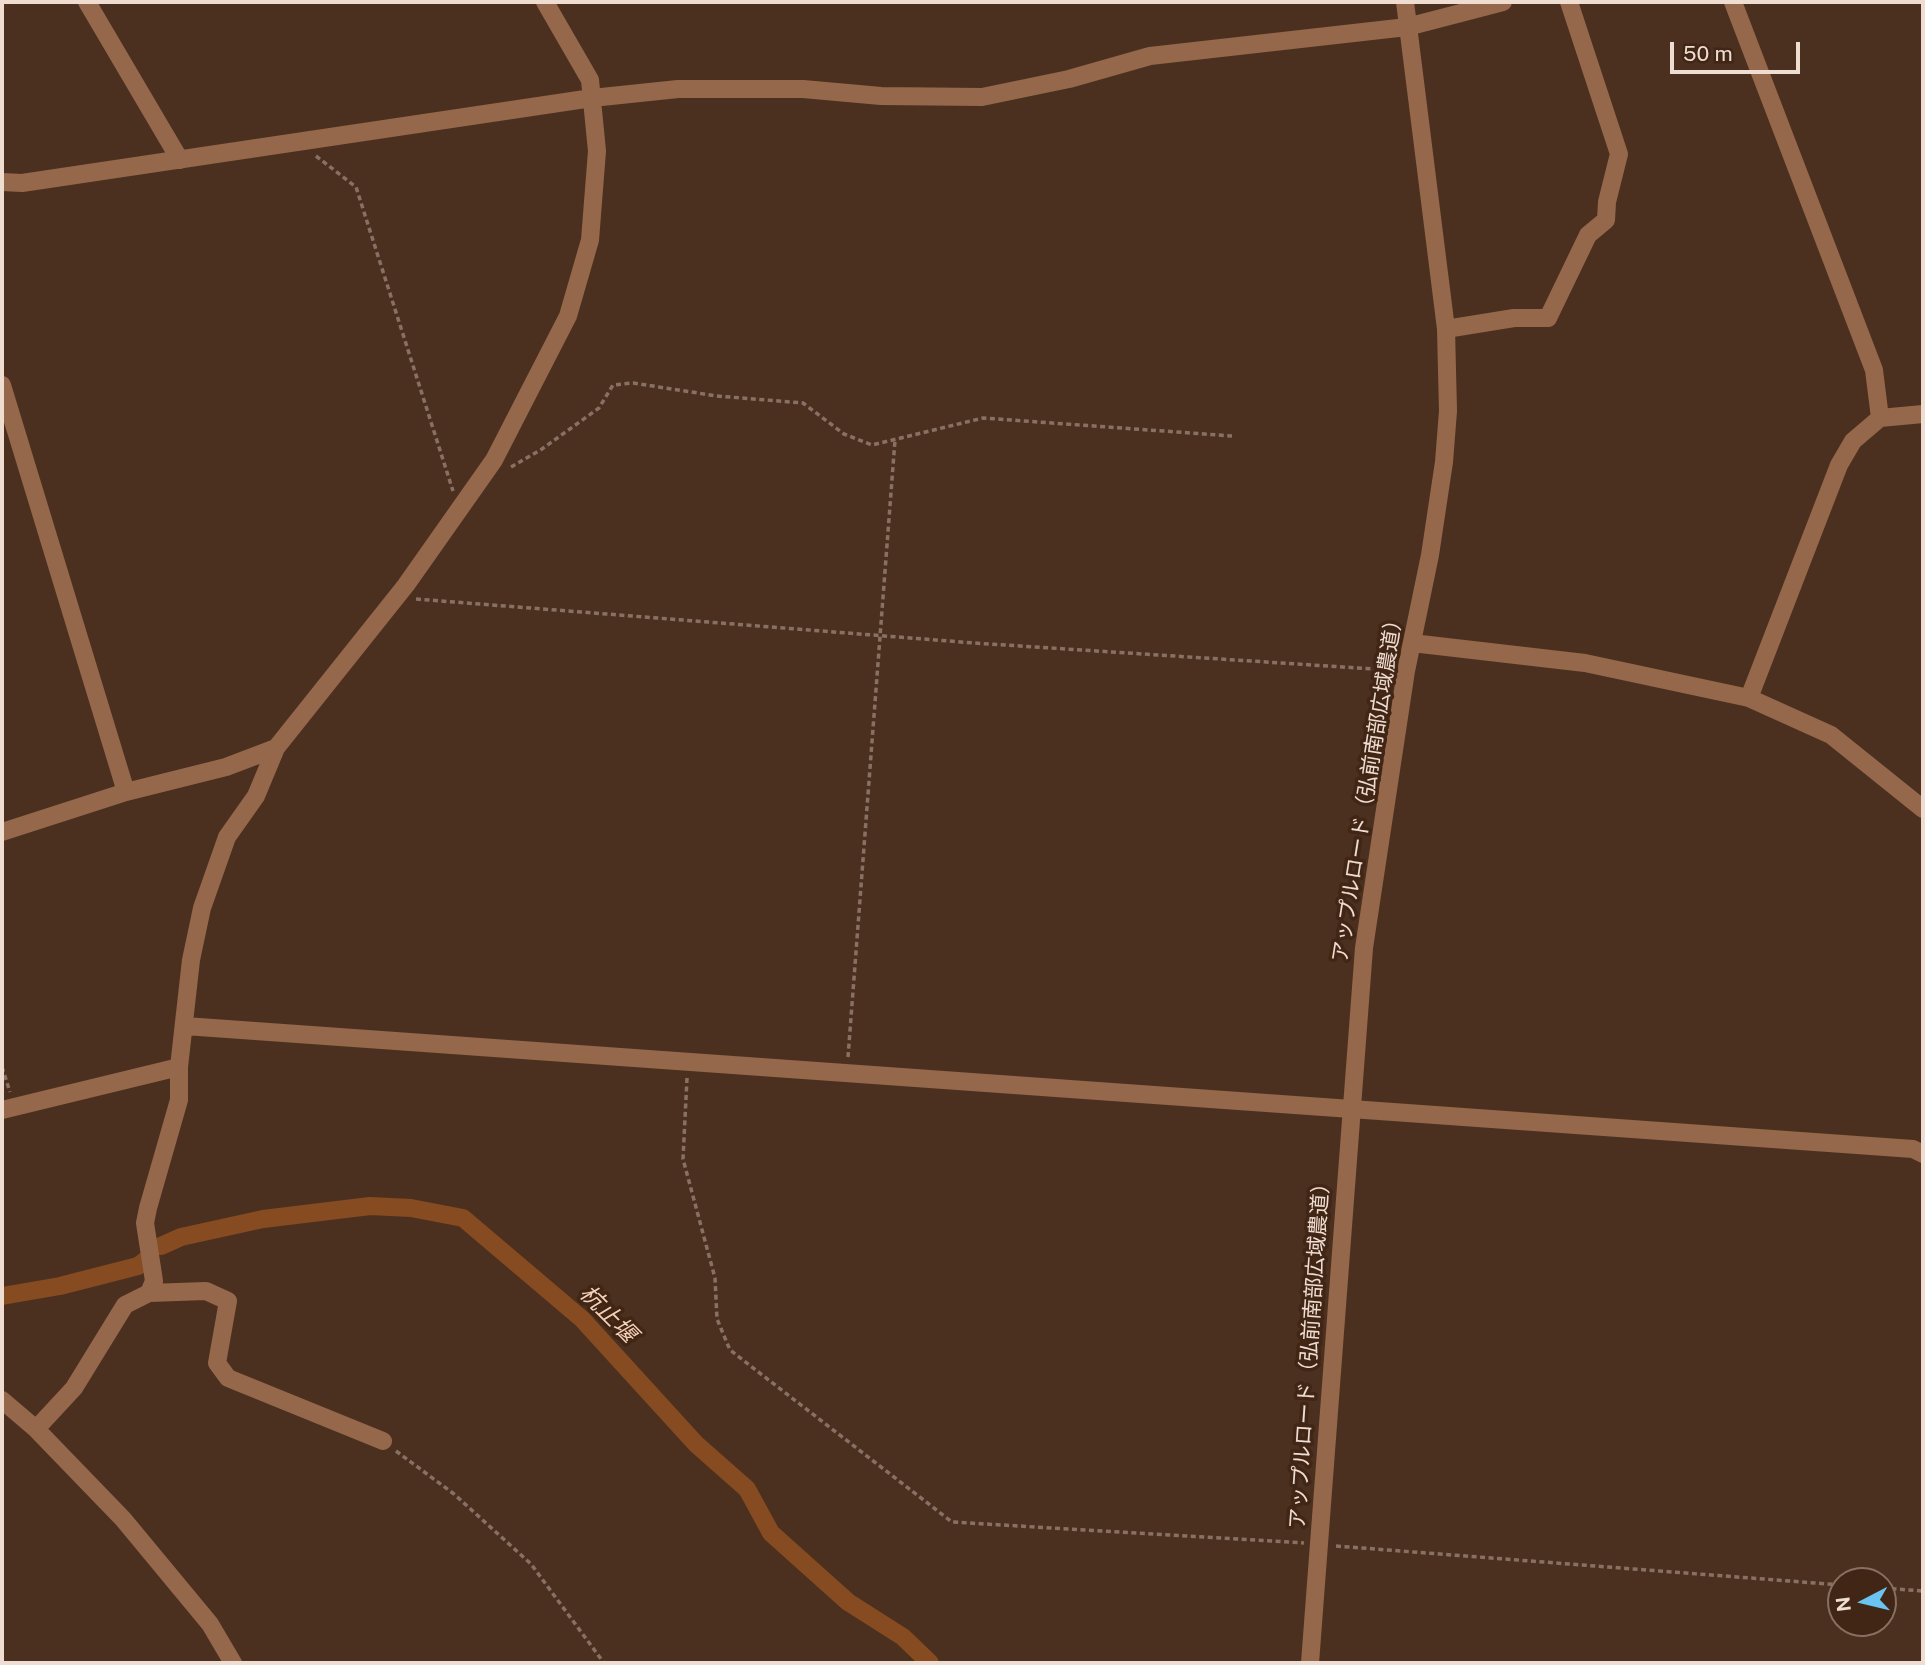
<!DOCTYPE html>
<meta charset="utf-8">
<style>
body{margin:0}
#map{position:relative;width:1925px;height:1665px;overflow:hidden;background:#4c301f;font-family:"Public Sans",sans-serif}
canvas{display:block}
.frame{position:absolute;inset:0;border:4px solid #efddd2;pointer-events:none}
.north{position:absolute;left:1827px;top:1567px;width:70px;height:70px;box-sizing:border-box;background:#412615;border:2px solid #876f61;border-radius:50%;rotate:263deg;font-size:19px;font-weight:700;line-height:28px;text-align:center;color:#efddd2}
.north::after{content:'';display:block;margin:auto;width:24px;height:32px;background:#6bc3f2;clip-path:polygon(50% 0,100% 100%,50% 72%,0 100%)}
.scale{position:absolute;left:1670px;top:42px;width:130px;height:32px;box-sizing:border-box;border:4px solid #efddd2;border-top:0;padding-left:9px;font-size:21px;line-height:24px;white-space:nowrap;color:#efddd2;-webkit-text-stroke:5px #412615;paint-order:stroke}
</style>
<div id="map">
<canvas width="1925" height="1665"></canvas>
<div class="frame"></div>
<div class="north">N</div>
<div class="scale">50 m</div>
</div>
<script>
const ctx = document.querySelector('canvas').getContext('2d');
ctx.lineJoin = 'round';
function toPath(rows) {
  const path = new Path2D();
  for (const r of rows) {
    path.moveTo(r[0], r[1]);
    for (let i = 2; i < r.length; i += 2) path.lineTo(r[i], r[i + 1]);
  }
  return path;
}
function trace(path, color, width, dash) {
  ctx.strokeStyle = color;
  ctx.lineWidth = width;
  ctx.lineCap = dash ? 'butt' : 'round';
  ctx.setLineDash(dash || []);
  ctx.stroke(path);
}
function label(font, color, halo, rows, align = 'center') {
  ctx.font = font + ' "Public Sans","Noto Sans JP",sans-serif';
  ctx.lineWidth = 7;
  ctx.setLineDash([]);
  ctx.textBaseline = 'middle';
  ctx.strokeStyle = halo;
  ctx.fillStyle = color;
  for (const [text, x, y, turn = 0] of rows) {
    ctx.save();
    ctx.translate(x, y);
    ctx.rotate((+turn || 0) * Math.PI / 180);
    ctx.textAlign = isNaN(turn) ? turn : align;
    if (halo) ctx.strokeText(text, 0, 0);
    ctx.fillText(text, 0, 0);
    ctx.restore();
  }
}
trace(toPath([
 [161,1246,181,1237,263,1219,370,1206,411,1208,463,1218,582,1319,696,1444,747,1489,771,1533,848,1602,903,1637,930,1663],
 [2,1296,60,1286,138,1266,147,1259]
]), '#864b21', 18);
trace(toPath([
 [316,156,356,187,453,491],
 [511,467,542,449,599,408,613,385,633,383,717,396,803,403,844,434,872,445,983,418,1232,436],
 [416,599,974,643,1389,670],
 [848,1057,895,440],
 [2,1067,10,1092],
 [687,1078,683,1159,715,1278,717,1319,730,1350,952,1522,1304,1543],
 [396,1451,454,1494,531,1564,604,1663],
 [1336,1546,1841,1585],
 [1883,1588,1923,1591]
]), '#897162', 3.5, [5, 3.5]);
trace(toPath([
 [87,2,180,160],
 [1733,2,1874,370,1880,418],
 [2,182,22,183,592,98,678,89,803,89,881,96,982,97,1069,79,1150,56,1407,27,1503,2],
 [1446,329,1514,318,1548,318,1588,235,1606,220,1607,202,1619,154,1569,2],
 [2,385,126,792],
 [1412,643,1585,663,1749,698,1831,735,1923,809],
 [1749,698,1839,465,1853,441,1880,418,1923,414],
 [2,832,126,792,226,767,276,748],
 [185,1026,1913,1149,1923,1154],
 [2,1110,179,1067],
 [149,1293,154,1281,145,1223,148,1208,179,1100,179,1067,191,960,202,908,227,837,256,796,276,748,406,585,494,460,568,316,590,240,597,151,590,80,545,2],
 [2,1400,36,1429,123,1519,210,1624,233,1663],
 [36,1429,74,1388,125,1305,149,1293,206,1291,228,1301,217,1363,228,1378,383,1441],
 [1310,1663,1364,948,1406,671,1430,555,1444,462,1448,411,1446,329,1405,2]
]), '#95684c', 18);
label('21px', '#efddd2', '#412615', [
 ["アップルロード（弘前南部広域農道）",1368,786,-81],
 ["アップルロード（弘前南部広域農道）",1310,1351,-86]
]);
label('italic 23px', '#f6d2bb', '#412615', [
 ["杭止堰",608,1314,45]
]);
</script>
